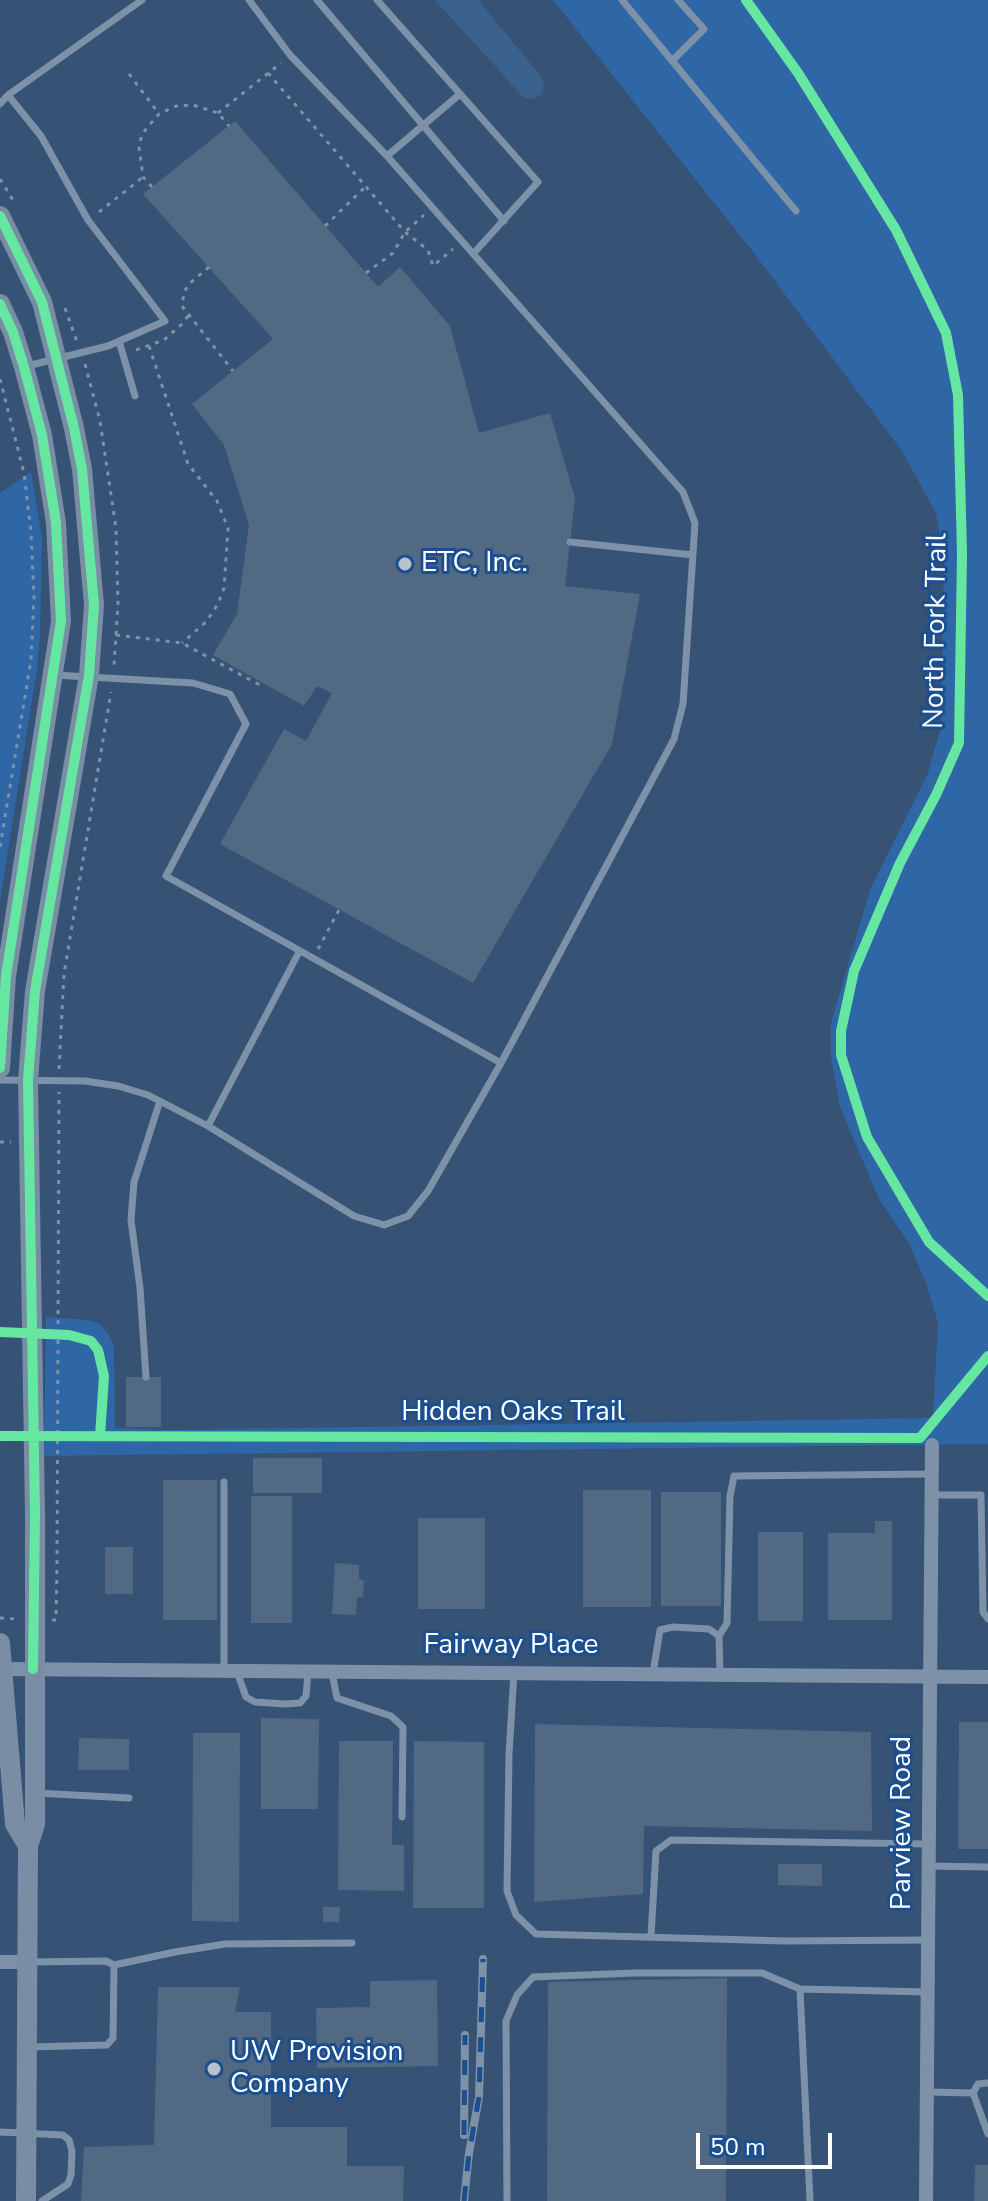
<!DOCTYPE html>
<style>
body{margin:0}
#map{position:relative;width:988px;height:2201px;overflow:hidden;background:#365274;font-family:"Nunito Sans",sans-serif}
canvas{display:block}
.scale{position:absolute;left:696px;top:2133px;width:136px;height:36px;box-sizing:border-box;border:4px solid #fff;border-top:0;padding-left:10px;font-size:24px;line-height:28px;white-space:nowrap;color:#fff;-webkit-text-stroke:6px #1b4f8f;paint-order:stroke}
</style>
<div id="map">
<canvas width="988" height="2201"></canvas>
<div class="scale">50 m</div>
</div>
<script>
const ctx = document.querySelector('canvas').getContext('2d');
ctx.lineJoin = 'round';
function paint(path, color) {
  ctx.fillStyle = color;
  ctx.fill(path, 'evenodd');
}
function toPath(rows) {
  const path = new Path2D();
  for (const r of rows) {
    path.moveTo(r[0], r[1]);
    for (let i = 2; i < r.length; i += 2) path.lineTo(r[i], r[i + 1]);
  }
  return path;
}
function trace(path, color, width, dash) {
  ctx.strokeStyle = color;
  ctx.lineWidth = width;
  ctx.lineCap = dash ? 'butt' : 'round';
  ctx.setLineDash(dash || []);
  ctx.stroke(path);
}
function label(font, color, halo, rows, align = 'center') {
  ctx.font = font + ' "Nunito Sans",sans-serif';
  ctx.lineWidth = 6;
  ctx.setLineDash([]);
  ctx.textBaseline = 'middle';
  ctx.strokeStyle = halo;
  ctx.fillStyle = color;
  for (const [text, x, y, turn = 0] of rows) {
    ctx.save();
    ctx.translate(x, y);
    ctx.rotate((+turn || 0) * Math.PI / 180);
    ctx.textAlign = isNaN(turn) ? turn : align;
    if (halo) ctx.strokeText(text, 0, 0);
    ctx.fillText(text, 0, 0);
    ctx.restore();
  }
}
paint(toPath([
 [553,0,988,0,988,1444,44,1456,46,1317,89,1320,100,1324,109,1335,114,1347,115,1428,167,1430,933,1418,938,1323,926,1283,910,1245,879,1199,840,1107,831,1058,831,1023,870,890,928,773,941,727,944,558,936,513,902,451,757,257],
 [31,472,42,538,40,637,37,669,0,900,0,493]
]), '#2f66a5');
paint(toPath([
 [435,0,478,0,535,69,544,82,542,94,533,99,524,98]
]), '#3b618d');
paint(toPath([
 [235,121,378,287,400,267,450,326,479,433,550,413,575,498,565,586,640,594,612,744,473,983,220,844,284,729,306,741,332,693,317,686,304,706,213,655,237,614,249,525,224,445,192,404,273,339,143,194],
 [126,1377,161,1377,161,1427,126,1427],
 [253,1458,322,1458,322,1493,253,1493],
 [163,1480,217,1480,217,1620,163,1620],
 [583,1490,651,1490,651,1607,583,1607],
 [661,1492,721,1492,721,1606,661,1606],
 [251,1496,292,1496,292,1623,251,1623],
 [418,1518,485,1518,485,1609,418,1609],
 [875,1521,892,1521,892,1620,828,1620,828,1533,875,1533],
 [758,1532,803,1532,803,1621,758,1621],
 [105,1547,133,1547,133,1594,105,1594],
 [335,1563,359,1565,359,1578,364,1581,363,1597,357,1597,356,1615,332,1614],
 [261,1718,319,1719,318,1809,261,1809],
 [959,1722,988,1722,988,1849,958,1849],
 [535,1724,871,1732,872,1831,644,1826,643,1894,534,1902],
 [193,1733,240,1733,239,1922,192,1921],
 [79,1738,129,1739,129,1770,78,1770],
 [339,1741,393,1741,392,1845,404,1845,404,1891,338,1890],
 [414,1741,484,1742,484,1908,413,1908],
 [778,1864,822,1864,822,1886,778,1885],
 [323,1907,340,1907,339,1922,323,1922],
 [727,1978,726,2201,547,2201,548,1982],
 [437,1980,438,2066,317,2068,316,2008,370,2007,370,1981],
 [158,1987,240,1987,235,2012,271,2012,271,2127,347,2127,347,2166,404,2166,403,2201,81,2201,84,2147,154,2145],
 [975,2165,988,2165,988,2201,974,2201]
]), '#526984');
trace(toPath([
 [268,73,405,232,428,250,433,266,453,249],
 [129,74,159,114],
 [218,113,281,63],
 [0,179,13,200],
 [152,187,143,177,139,147,142,134,159,114,176,106,193,105,218,113,229,126],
 [99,212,143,177],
 [325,226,365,187],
 [209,267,189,284,184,292,182,306,233,371],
 [366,273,393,253,405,232,424,215],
 [65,308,77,342],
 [149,346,188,464,217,501,228,528,224,588,218,604,206,622,182,643],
 [136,350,164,340,182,324,188,316],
 [85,364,100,421,116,528,118,604,114,665],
 [0,379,24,473,31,532,34,597,31,660,0,847],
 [116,635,182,643,258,684,259,681],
 [318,949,339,910],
 [59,1069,64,974,111,692],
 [0,1142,11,1142],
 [0,1618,16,1619],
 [52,1620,56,1620,57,1565,59,1092]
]), '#7d92a8', 3, [4, 6]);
trace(toPath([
 [317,0,504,221],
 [377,0,538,182,473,254],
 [622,0,796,211],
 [672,61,704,29,678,0],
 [8,95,41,136,88,220,165,321,108,346,27,366],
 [0,104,8,95,142,0],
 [387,156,460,94],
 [119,341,135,396],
 [570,542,693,555],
 [54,675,193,683,230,694,246,724,166,876,501,1063,674,739,683,704,695,523,683,492,387,156,290,55,249,0],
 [0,1080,85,1081,118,1086,148,1095,208,1126,354,1216,384,1225,408,1216,428,1191,501,1063],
 [208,1126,299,952],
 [146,1377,140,1288,131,1220,134,1182,160,1101],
 [224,1482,224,1670],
 [932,1495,981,1495,983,1612,988,1619],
 [719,1636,727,1623,730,1496,734,1476,932,1474],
 [237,1672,246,1697,255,1702,285,1704,300,1703,306,1696,308,1672],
 [514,1672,509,1754,507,1891,516,1915,536,1934,785,1941,928,1940],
 [332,1673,337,1698,391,1716,403,1727,402,1817],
 [653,1673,660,1630,673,1627,709,1629,719,1636,720,1674],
 [36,1793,129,1798],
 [928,1866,988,1867],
 [651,1936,656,1851,671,1840,928,1844],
 [30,1962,106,1961,114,1965,113,2038,107,2045,30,2047],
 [114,1965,175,1952,225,1944,352,1943],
 [927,2092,973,2093,988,2134],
 [973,2093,978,2084,988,2083],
 [0,2132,63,2135,69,2140,72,2151,71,2175,68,2184,42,2201],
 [507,2201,506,2021,517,1995,533,1977,635,1973,762,1973,800,1989],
 [810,2201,800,1989,927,1992]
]), '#7d92a8', 7);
trace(toPath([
 [0,1669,988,1677],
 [0,1962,29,1962],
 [926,2201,932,1445]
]), '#7d92a8', 14);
trace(toPath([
 [0,216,42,302,74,428,82,469,94,605,89,675,35,991,28,1080,35,1514,35,1824,28,1846,26,2201],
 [0,304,13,332,24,367,42,435,56,523,61,621,6,976,0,1068],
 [0,1643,15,1824,28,1846]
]), '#798da4', 20);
const rail = toPath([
 [464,2135,465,2035],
 [464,2201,469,2153,479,2097,483,1959]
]);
trace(rail, '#7e92a7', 8);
trace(rail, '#1b4f8f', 5, [15]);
trace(toPath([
 [746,0,798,73,896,230,946,333,958,395,962,554,959,743,936,795,900,863,854,971,841,1031,841,1055,867,1137,929,1242,988,1296],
 [0,216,42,302,74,428,82,469,94,605,89,675,35,991,28,1080,35,1514,33,1669],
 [0,304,13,332,24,367,42,435,56,523,61,621,6,976,0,1068],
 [0,1332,69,1335,91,1341,98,1350,104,1376,100,1436],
 [0,1436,920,1438,988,1356]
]), '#66e7a1', 10);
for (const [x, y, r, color] of [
 [405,564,8,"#b9c2ce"],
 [214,2069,8,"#b9c2ce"]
]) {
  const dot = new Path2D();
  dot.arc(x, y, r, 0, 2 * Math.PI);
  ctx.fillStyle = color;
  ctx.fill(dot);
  trace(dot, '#1b4f8f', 3);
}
label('28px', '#fff', '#1b4f8f', [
 ["ETC, Inc.",421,564],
 ["UW Provision",230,2053],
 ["Company",230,2085]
], 'left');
label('28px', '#fff', '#1b4f8f', [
 ["North Fork Trail",937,631,-89],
 ["Hidden Oaks Trail",513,1413],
 ["Fairway Place",511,1646],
 ["Parview Road",903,1823,-90]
]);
</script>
